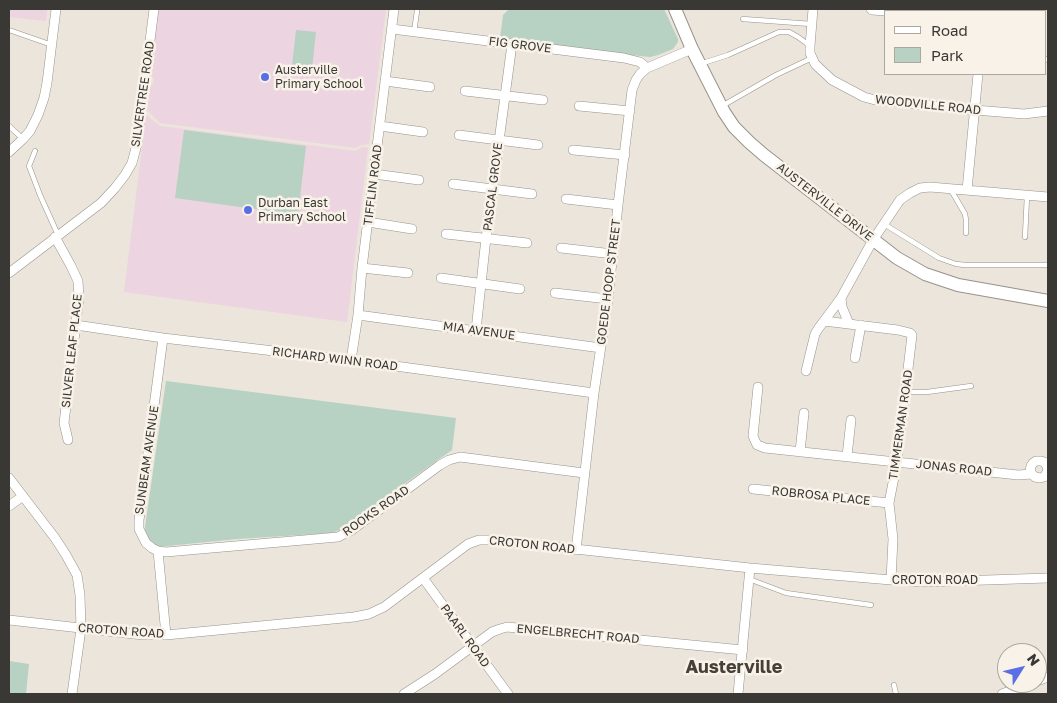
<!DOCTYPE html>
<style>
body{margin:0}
#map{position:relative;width:1057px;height:703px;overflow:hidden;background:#ebe5db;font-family:"Golos Text",sans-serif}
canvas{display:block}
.frame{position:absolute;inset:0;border:10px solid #3a3834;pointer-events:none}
.legend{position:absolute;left:884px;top:10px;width:162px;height:65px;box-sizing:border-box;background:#f8f2e8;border:1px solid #aca8a0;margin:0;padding:6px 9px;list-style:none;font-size:15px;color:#3a3834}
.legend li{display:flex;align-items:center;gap:10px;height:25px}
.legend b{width:25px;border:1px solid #aca8a0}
.north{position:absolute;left:997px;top:643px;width:50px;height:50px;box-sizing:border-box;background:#f8f2e8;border:1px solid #aca8a0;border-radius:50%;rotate:54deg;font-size:14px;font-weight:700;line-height:20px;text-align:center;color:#3a3834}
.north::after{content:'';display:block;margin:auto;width:18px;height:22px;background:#5a6ee5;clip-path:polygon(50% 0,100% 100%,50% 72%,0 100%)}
</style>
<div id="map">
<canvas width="1057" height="703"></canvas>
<div class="frame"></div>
<ul class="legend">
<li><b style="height:6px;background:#fff"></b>Road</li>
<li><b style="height:14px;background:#b7d1c3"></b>Park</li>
</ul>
<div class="north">N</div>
</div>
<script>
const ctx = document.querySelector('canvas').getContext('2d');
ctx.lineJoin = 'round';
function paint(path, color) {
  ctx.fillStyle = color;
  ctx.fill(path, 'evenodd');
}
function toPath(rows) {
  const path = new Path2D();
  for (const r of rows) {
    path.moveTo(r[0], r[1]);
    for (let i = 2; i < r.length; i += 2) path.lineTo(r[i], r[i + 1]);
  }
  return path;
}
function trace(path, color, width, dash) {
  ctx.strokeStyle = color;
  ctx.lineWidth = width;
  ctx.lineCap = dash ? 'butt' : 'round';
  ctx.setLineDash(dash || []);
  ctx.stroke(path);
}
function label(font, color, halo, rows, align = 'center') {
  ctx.font = font + ' "Golos Text",sans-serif';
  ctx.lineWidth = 5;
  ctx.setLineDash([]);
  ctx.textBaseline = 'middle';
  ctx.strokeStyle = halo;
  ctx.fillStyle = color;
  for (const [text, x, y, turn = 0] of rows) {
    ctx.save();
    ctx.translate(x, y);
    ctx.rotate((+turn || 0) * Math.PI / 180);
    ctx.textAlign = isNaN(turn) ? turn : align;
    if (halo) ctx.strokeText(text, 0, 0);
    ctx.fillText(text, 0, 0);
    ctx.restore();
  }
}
paint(toPath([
 [9,9,47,9,46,21,9,17],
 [159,9,386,9,369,144,361,145,356,148,160,123,147,110,150,87,153,84,154,78,150,75],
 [146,115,160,126,356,151,362,147,368,148,347,322,124,292]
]), '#ecd4e0');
paint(toPath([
 [509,9,664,9,678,39,678,42,673,49,658,55,650,57,566,48,500,38,503,15],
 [296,30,316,32,312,69,292,66],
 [184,130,306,146,298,215,175,198],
 [166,381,456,418,452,450,369,509,340,530,337,531,332,533,237,539,157,547,149,541,145,533,145,527],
 [9,661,29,664,26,694,9,694]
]), '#b7d1c3');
const lane = toPath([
 [1043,11,1043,9],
 [743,19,811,24],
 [9,30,52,45],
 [414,32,417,11],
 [1046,59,1048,60],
 [700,64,728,55,779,32,789,32,798,37,809,45],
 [722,106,776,75,812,58],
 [9,126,23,139],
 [35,151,29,166,40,195,58,235],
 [951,190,965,214,966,220,966,233],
 [884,224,939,258,956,264,965,265,1048,265],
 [1025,237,1027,196],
 [906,392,927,392,971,386],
 [749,579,786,593,871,605],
 [894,685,896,694]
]);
const street = toPath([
 [813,9,810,46,810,53,815,64,832,80,864,97,875,100,975,110,1024,114,1048,111],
 [871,9,872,10,886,11],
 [928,9,939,11,982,11],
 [392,29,624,58,640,62,647,68],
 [385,81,430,87],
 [465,91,543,100],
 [579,106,630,111],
 [380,126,423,132],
 [459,135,538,145],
 [573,150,625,155],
 [9,152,23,139,30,131,38,115,44,98,47,83,56,9],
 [374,174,419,180],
 [453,184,532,194],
 [967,190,978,74],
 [566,199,618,205],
 [368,222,412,229],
 [446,234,527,243],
 [55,237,71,266,78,281,79,298,64,423,68,440],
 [561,248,613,254],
 [362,268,408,273],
 [9,273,101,203,115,188,125,175,132,163,137,144,154,9],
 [441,278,520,289],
 [555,293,608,299],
 [841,298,842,307,849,324],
 [358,315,601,348],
 [824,321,898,330,910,333,912,335,897,462,889,503,893,539,891,580],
 [76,325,163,338,351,360,594,393],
 [476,330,486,238,512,44],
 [163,338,139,520,139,529,146,543,152,548,158,551,166,635],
 [855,358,861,325],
 [351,360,358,315,362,268,394,9],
 [806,371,815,334,818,329,841,298,873,240,900,200,910,193,920,188,930,187,1048,197],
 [758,387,753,436,757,445,760,446,765,448,1018,475,1032,474,1035,477,1040,478,1044,477,1046,474,1048,470,1047,466,1044,462,1041,461,1036,461,1033,463,1031,466,1030,471,1032,474],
 [800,452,804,413],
 [847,456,851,420],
 [9,478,55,538,66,555,77,575,80,595,81,629,72,694],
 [753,489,889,503],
 [9,506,23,496],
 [576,550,594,393,608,299,618,205,632,90,636,80,640,74,647,68,692,49],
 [158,551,166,552,338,537,352,530,440,465,449,460,460,457,584,473],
 [423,578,508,694],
 [9,620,143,635,166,635,354,617,369,614,384,607,468,544,479,540,492,540,750,568,891,580,925,582,956,581,1048,578],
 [1037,681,1048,677],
 [404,694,435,674,492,632,500,629,507,627,743,650],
 [738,694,750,568],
 [1002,694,1031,683]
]);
const secondary = toPath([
 [675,9,692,49,724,112,734,127,749,142,764,155,897,258,925,274,958,285,1048,301]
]);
trace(lane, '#98938a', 5.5);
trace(street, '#98938a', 10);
trace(secondary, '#98938a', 14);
trace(lane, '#fff', 4.5);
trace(street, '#fff', 9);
trace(secondary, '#fff', 12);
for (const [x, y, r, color] of [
 [265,77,5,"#5a6ee5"],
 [248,210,5,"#5a6ee5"]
]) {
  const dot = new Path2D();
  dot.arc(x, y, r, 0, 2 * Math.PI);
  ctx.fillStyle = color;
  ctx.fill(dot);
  trace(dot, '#f8f2e8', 2);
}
label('12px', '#3a3834', '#f8f2e8', [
 ["FIG GROVE",520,45,7],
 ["SILVERTREE ROAD",143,94,-82],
 ["WOODVILLE ROAD",928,105,6],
 ["TIFFLIN ROAD",373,185,-83],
 ["PASCAL GROVE",493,187,-83],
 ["AUSTERVILLE DRIVE",825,202,38],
 ["GOEDE HOOP STREET",609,282,-83],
 ["MIA AVENUE",479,331,8],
 ["SILVER LEAF PLACE",72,351,-84],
 ["RICHARD WINN ROAD",335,359,7],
 ["TIMMERMAN ROAD",901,425,-82],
 ["SUNBEAM AVENUE",147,460,-82],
 ["JONAS ROAD",954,468,6],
 ["ROBROSA PLACE",821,496,6],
 ["ROOKS ROAD",376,511,-35],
 ["CROTON ROAD",532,545,6],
 ["CROTON ROAD",935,580],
 ["CROTON ROAD",121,631,4],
 ["ENGELBRECHT ROAD",578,634,5],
 ["PAARL ROAD",465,636,54]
]);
label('12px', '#3a3834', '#f8f2e8', [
 ["Austerville",275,70],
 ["Primary School",275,84],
 ["Durban East",258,203],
 ["Primary School",258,217]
], 'left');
label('bold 18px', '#454038', '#f8f2e8', [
 ["Austerville",734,667]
]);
</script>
